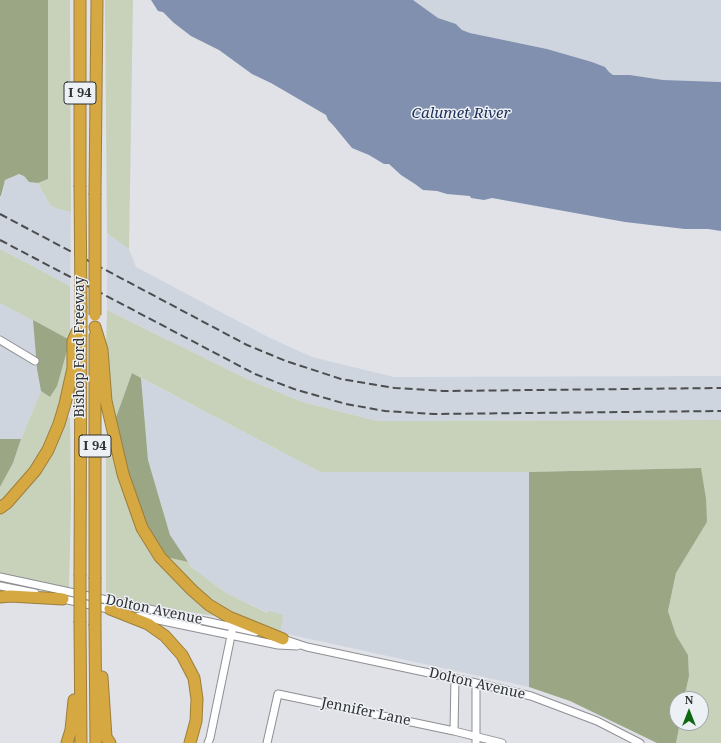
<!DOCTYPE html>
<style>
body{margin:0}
#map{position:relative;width:721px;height:743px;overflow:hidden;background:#e0e2e7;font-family:"Noto Serif",serif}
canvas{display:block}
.north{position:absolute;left:669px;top:691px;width:40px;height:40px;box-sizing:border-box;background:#edf0f4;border:1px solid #a1a4a6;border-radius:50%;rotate:0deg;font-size:11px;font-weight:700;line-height:16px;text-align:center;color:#303132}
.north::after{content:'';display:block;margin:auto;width:14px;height:18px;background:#0c6811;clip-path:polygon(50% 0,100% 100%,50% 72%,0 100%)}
</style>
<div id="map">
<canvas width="721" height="743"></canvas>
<div class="north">N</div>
</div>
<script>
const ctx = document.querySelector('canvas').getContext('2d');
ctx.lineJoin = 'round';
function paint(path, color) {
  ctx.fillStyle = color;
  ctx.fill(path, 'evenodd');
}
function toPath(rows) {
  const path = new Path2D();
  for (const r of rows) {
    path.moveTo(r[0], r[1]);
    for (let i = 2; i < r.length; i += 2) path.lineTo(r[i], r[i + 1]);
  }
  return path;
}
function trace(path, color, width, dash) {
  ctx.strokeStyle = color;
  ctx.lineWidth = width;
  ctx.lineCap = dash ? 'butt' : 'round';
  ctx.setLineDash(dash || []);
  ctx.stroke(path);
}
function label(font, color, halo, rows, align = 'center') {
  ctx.font = font + ' "Noto Serif",serif';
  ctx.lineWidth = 3;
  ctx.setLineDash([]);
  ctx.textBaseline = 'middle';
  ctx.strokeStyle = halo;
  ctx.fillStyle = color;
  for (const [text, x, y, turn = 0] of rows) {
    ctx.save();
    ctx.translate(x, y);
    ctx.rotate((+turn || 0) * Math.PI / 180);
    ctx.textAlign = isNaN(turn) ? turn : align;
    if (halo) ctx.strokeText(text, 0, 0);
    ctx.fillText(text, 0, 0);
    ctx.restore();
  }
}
paint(toPath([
 [413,0,721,0,721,82,663,80,630,75,613,75,609,72,605,67,592,62,547,49,470,33,462,30,456,24,438,18],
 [19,174,25,176,29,182,38,183,50,205,58,209,71,212,70,286,0,249,0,196,2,196,5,180],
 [107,233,129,249,136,267,268,337,312,357,394,377,721,376,721,420,377,421,302,402,249,380,107,310],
 [0,303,33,320,37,369,41,391,21,439,0,439],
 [141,378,320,472,529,472,529,687,278,632,268,613,226,593,191,567,170,535,148,460]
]), '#cfd5de');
paint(toPath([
 [48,0,70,0,71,212,58,209,50,205,38,183,48,179],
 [105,0,133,0,129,249,107,233],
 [0,249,70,286,70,340,64,391,56,418,41,450,25,478,0,503,0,487,13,463,21,439,41,391,50,397,70,340,0,303],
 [107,310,249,380,302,402,377,421,721,420,721,743,676,743,680,723,701,723,701,699,684,699,689,676,688,655,676,635,668,611,676,573,707,522,701,468,529,472,320,472,132,373,115,420,109,383,106,349],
 [66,416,70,418,71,505,69,588,0,573,0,513],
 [106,436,108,436,121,481,144,541,163,569,184,590,215,614,214,616,159,607,106,596],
 [166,557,188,562,191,567,226,593,267,613,269,611,283,615,281,630,278,632,272,631,272,628,223,608,200,592]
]), '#c8d1ba');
paint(toPath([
 [0,0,48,0,48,179,38,183,29,182,24,176,19,174,5,180,1,196,0,196],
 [33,320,70,340,57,386,50,397,41,391,37,369],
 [132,373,141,378,148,460,170,535,188,562,166,557,145,521,127,472,115,420],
 [0,439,21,439,13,463,0,487],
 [701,468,706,499,707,522,676,573,668,611,676,635,688,655,689,676,684,699,677,699,677,723,680,723,676,743,657,743,570,701,529,687,529,472]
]), '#9aa684');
paint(toPath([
 [151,0,413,0,438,18,456,24,462,30,470,33,547,49,592,62,605,67,609,72,613,75,630,75,663,80,721,82,721,231,708,229,685,229,625,222,492,198,484,200,471,198,470,196,447,194,437,191,423,190,415,184,401,175,389,164,384,164,369,155,352,148,333,125,328,120,326,115,271,83,252,74,219,50,191,36,174,23,163,12,158,11]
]), '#8190af');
const minor = toPath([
 [0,340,35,361],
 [0,577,256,632],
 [0,586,35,593],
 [59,598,113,610],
 [139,616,278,645,297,646],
 [280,638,307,647,476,683,531,696,597,721,640,743],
 [454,731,455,678],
 [208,743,210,738,232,631],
 [267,743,278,694,454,731,502,743],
 [476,743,476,683]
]);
const highway = toPath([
 [80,0,80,185],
 [95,193,97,0],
 [95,327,102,350,106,401,123,474,142,528,160,557,192,590,209,605,229,617,283,639],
 [95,336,95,577],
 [0,508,7,503,35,471,48,450,59,424,65,404,73,368,73,341,77,332],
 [80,574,81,308],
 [0,597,10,596,63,599],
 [110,609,148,624,165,636,182,655,194,678,197,699,196,721,190,743],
 [80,623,81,743],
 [95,626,96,743],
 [102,677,106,737,110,743],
 [67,743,71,730,74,700]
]);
trace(minor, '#8d8f93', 9);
trace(highway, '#9c7e3c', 13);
trace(minor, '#fff', 7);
trace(highway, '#d6a841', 11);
trace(toPath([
 [0,214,247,345,286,361,341,379,395,388,443,391,721,388],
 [0,240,255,374,294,389,346,404,385,411,434,414,721,411]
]), '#4c4d4f', 2, [8, 4]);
const highwayBridge = toPath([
 [80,185,81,308],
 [95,315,95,193],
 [80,574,80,623],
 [95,577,95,626]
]);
trace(highwayBridge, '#9c7e3c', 13, []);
trace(highwayBridge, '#d6a841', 11);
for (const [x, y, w] of [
 [80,93,32],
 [95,446,32]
]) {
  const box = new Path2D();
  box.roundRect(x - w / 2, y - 11, w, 22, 3);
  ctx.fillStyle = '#edf0f4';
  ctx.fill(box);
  trace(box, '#303132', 1);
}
label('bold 13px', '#303132', null, [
 ["I 94",80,93],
 ["I 94",95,446]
]);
label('14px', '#303132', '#edf0f4', [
 ["Bishop Ford Freeway",80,347,-90],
 ["Dolton Avenue",154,610,12],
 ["Dolton Avenue",477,684,13],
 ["Jennifer Lane",366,712,12]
]);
label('italic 15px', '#1c2f58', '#edf0f4', [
 ["Calumet River",461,114]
]);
</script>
